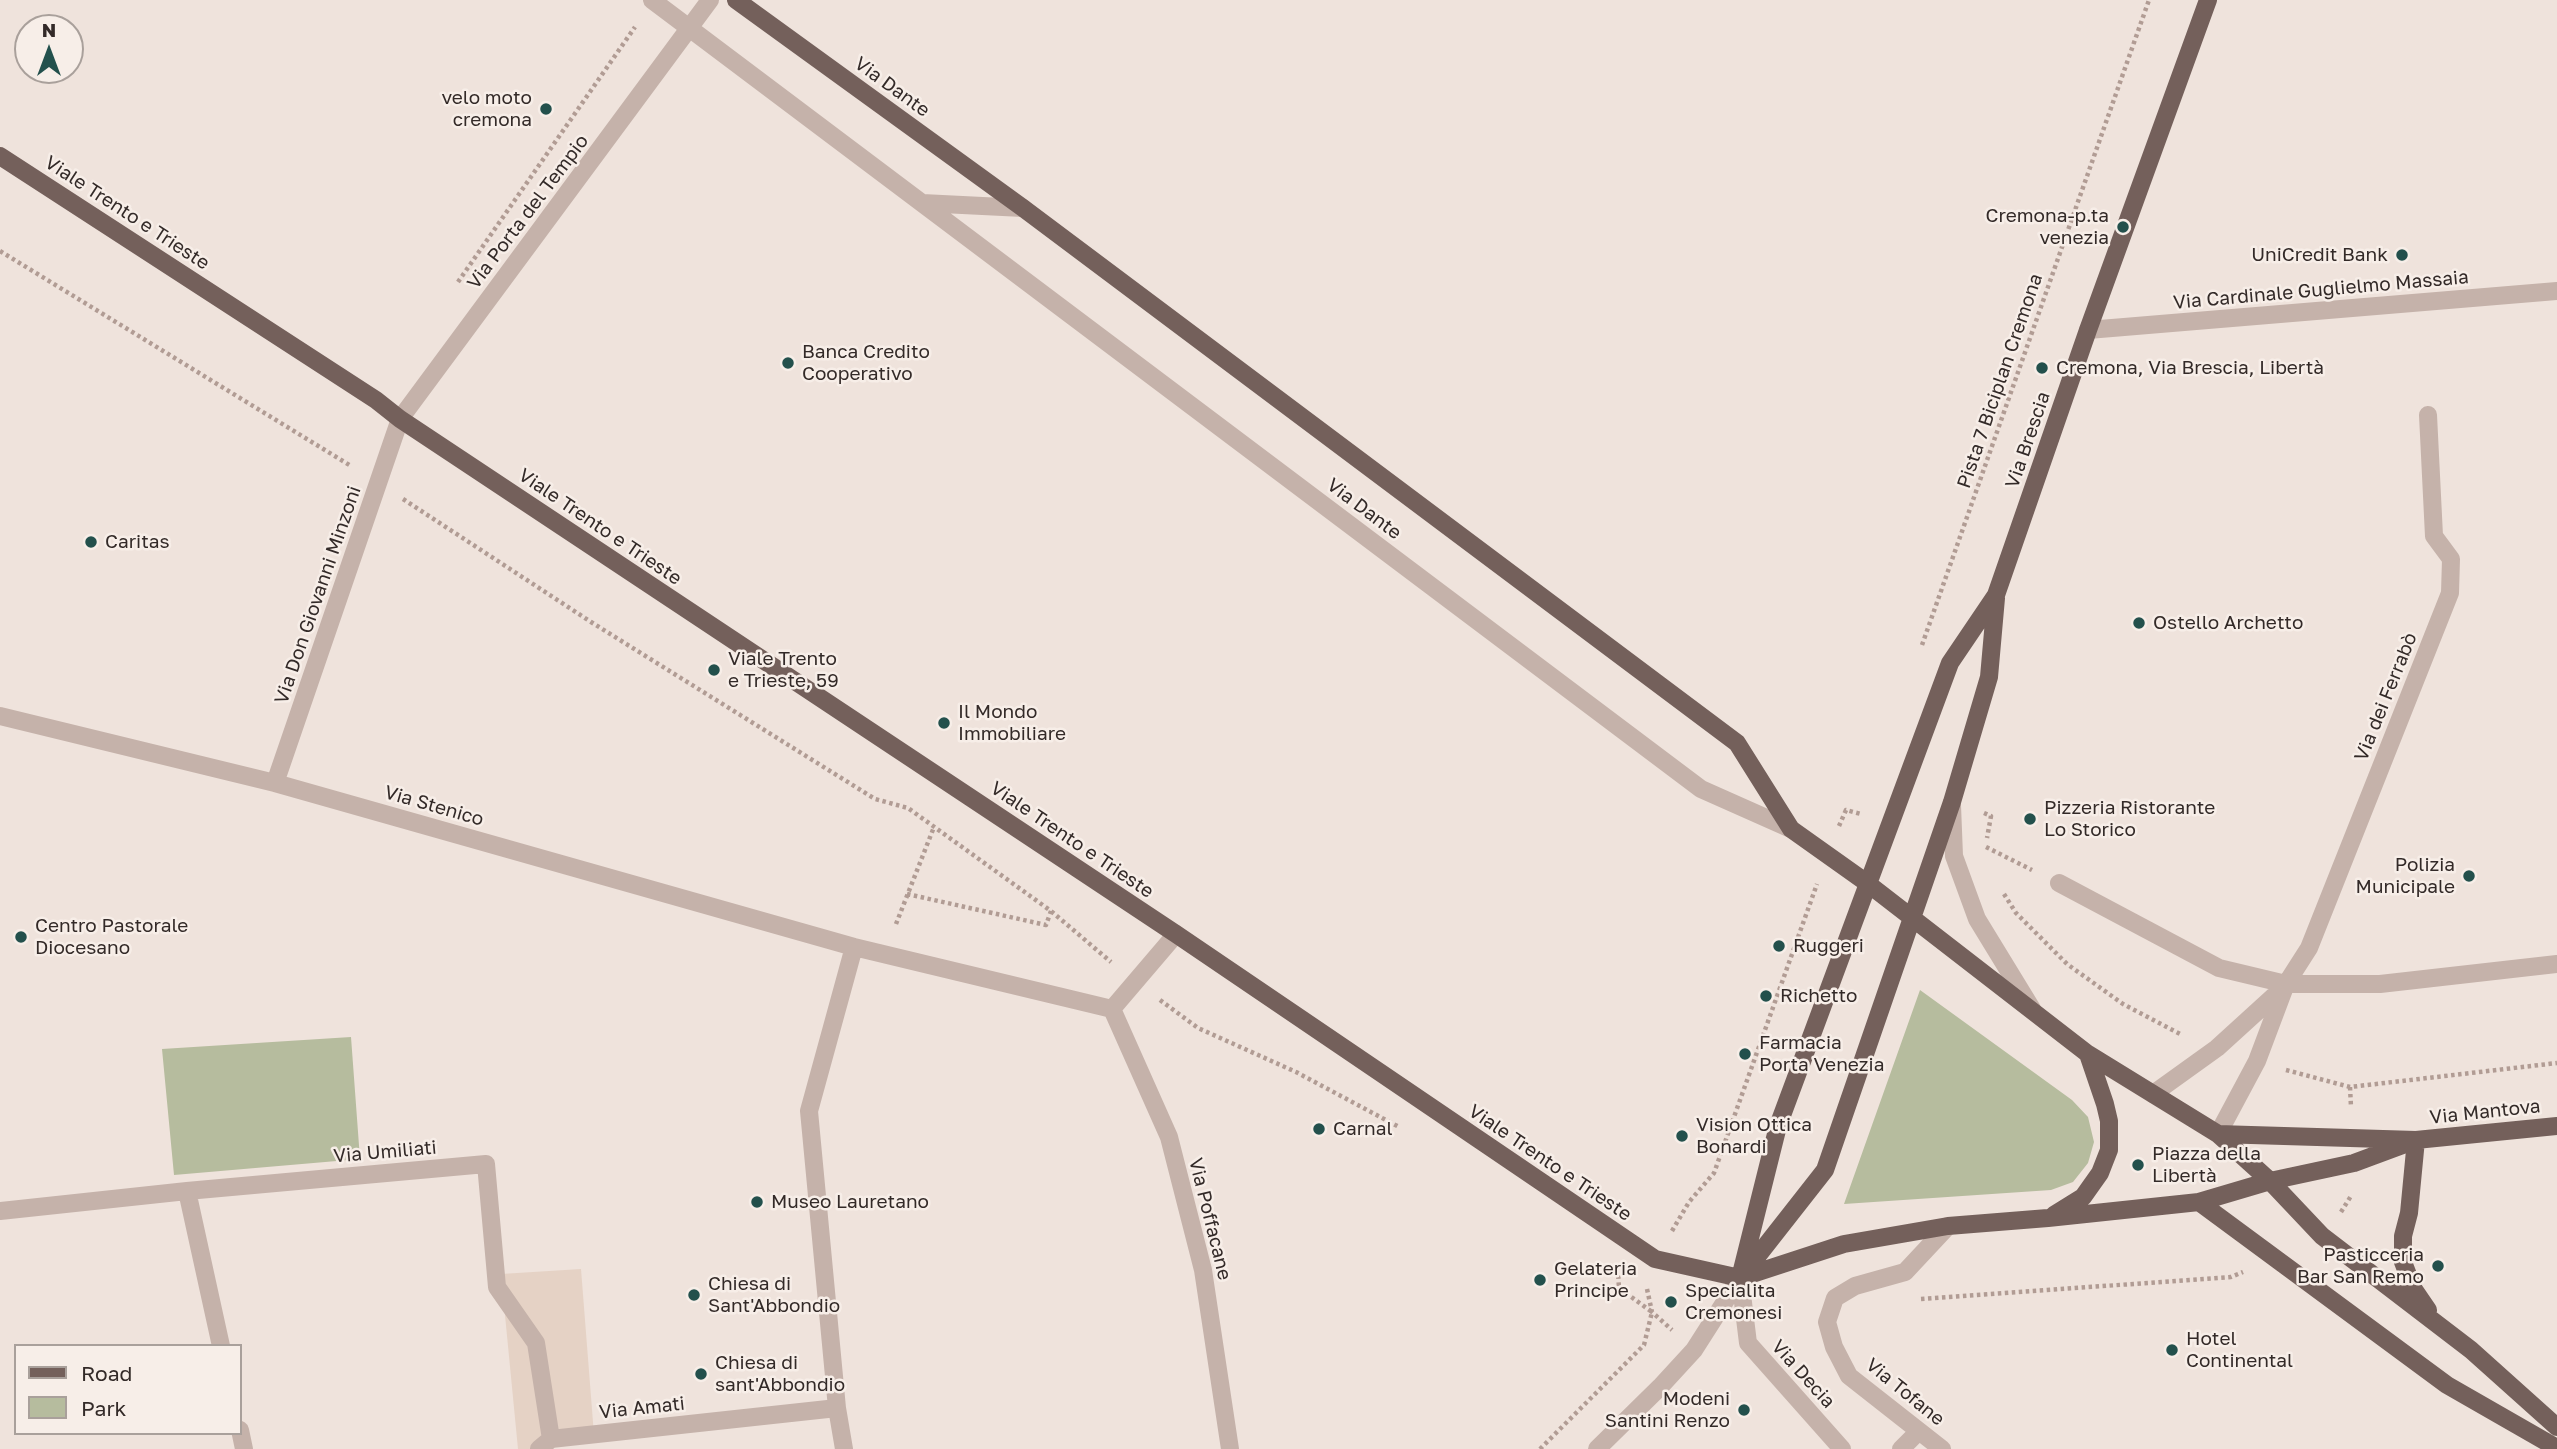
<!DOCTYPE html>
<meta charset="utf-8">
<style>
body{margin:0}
#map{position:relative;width:2557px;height:1449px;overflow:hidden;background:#efe3dc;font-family:"Golos Text",sans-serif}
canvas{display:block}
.legend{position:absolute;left:14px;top:1344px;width:228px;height:91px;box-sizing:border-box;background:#f7eee8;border:2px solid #a9a09b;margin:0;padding:9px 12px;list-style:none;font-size:21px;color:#332a28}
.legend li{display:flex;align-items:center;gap:14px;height:35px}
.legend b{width:35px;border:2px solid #a9a09b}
.north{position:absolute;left:14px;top:14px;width:70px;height:70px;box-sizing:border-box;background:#f7eee8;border:2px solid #a9a09b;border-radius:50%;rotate:0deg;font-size:19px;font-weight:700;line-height:28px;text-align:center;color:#332a28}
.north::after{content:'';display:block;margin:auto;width:24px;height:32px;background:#23504c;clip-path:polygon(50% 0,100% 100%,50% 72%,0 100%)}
</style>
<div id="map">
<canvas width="2557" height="1449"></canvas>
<ul class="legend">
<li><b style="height:9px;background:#74605b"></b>Road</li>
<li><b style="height:19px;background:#b6bc9e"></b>Park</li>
</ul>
<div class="north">N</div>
</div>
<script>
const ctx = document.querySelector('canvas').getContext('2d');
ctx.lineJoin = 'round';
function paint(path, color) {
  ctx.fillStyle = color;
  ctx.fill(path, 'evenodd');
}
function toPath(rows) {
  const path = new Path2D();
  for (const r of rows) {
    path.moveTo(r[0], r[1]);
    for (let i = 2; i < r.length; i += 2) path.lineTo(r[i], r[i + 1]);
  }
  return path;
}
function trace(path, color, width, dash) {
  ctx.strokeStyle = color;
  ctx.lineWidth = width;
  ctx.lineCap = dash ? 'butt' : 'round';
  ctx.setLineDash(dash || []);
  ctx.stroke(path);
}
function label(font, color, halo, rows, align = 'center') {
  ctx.font = font + ' "Golos Text",sans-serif';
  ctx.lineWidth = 5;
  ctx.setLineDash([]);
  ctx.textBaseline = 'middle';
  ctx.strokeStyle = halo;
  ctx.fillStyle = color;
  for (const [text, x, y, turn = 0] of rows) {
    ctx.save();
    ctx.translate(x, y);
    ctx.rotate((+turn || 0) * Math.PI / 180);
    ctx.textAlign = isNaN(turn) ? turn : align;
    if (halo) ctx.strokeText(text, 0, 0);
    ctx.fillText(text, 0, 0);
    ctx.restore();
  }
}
paint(toPath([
 [1920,990,2072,1100,2088,1117,2094,1142,2088,1163,2073,1182,2051,1190,1844,1204],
 [351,1037,360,1159,174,1175,162,1049]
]), '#b6bc9e');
paint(toPath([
 [581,1269,594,1435,539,1449,518,1449,501,1274]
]), '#e5d2c5');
trace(toPath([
 [0,251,351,466],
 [458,282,635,27],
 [403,499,591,622,875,799,908,808,1051,911,1111,962],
 [1922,645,2149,0],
 [1984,813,1991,816,1987,838],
 [1839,826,1846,810,1861,814],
 [1986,847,2032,870],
 [907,894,1046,925,1051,911],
 [2004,894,2016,913,2067,964,2123,1004,2182,1035],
 [896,924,934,827],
 [1160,1000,1198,1028,1296,1072,1399,1127],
 [2286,1070,2350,1087,2557,1063],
 [2350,1087,2351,1107],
 [2341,1212,2351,1196],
 [1672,1231,1689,1202,1714,1173,1817,884],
 [1647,1289,1652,1312,1672,1330],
 [1921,1299,2231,1277,2243,1272],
 [1540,1449,1644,1345,1652,1312,1619,1288,1618,1272]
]), '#b19c94', 4.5, [3.5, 3.5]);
trace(toPath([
 [652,0,1701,789,1791,829],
 [922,203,1023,208],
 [2088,330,2557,291],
 [0,716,275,783,854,947,1112,1009],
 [275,783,400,419,710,0],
 [1952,805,1954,856,1977,919,2032,1009],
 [2059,883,2219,968,2286,984,2380,984,2557,964],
 [1112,1009,1169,1137,1203,1270,1230,1449],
 [1112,1009,1176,934],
 [2153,1094,2217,1048,2284,987],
 [2218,1134,2257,1061,2286,984,2309,948,2450,593,2451,559,2434,536,2428,415],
 [187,1191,221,1346],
 [0,1211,187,1191,486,1164,497,1287,536,1343,551,1439],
 [1740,1278,1748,1343,1842,1449],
 [240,1430,244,1449],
 [539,1449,551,1439,837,1408],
 [844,1449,837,1408,809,1111,854,947],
 [1597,1449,1660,1387,1694,1350,1740,1278],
 [1901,1449,1919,1431],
 [1942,1449,1849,1376,1834,1347,1827,1322,1835,1298,1855,1286,1905,1272,1948,1226]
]), '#c5b2aa', 18);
trace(toPath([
 [736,0,1023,208,1737,743,1791,829,1867,883,2088,1054,2218,1134,2270,1181,2322,1236,2471,1350,2557,1427],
 [0,156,376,400,400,419,1176,934,1655,1259,1740,1278],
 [2218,1134,2416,1140,2557,1126],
 [2416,1140,2409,1213,2403,1236,2403,1262,2413,1288,2428,1310],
 [2199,1202,2447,1385,2557,1448],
 [2054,1215,2083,1197,2100,1173,2109,1150,2109,1121,2105,1104,2088,1054],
 [1745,1272,1825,1170,1952,802,1989,677,1996,598],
 [1740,1278,1778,1126,1950,663,1996,595,2088,330,2208,0],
 [1740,1278,1844,1244,1948,1226,2048,1218,2199,1202,2270,1181,2354,1163,2416,1140]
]), '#74605b', 18);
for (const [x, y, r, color] of [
 [546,109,7,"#23504c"],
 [2123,227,7,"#23504c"],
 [2402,255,7,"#23504c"],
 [788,363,7,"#23504c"],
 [2042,368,7,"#23504c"],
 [91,542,7,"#23504c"],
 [2139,623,7,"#23504c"],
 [714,670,7,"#23504c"],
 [944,723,7,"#23504c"],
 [2030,819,7,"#23504c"],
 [2469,876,7,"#23504c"],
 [21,937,7,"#23504c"],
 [1779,946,7,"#23504c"],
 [1766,996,7,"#23504c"],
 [1745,1054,7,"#23504c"],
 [1319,1129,7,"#23504c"],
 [1682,1136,7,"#23504c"],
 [2138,1165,7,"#23504c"],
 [757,1202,7,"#23504c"],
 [2438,1266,7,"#23504c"],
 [1540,1280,7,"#23504c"],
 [694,1295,7,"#23504c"],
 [1671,1302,7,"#23504c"],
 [2172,1350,7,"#23504c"],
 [701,1374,7,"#23504c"],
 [1744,1410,7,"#23504c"]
]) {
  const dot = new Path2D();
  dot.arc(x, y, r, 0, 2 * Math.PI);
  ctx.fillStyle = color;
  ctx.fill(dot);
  trace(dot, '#f7eee8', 2.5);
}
label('19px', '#332a28', '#f7eee8', [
 ["Via Dante",892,87,36],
 ["Via Porta del Tempio",528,212,-53],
 ["Viale Trento e Trieste",127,213,33],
 ["Via Cardinale Guglielmo Massaia",2321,290,-5],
 ["Pista 7 Biciplan Cremona",2000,381,-71],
 ["Via Brescia",2028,440,-71],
 ["Via Dante",1364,509,37],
 ["Viale Trento e Trieste",600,527,34],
 ["Via Don Giovanni Minzoni",318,595,-71],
 ["Via dei Ferrabò",2386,697,-68],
 ["Via Stenico",434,806,16],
 ["Viale Trento e Trieste",1072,840,34],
 ["Via Mantova",2485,1112,-6],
 ["Via Umiliati",385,1152,-5],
 ["Viale Trento e Trieste",1550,1163,34],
 ["Via Poffacane",1210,1219,76],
 ["Via Decia",1803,1374,48],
 ["Via Tofane",1905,1392,39],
 ["Via Amati",642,1408,-6]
]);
label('19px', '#332a28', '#f7eee8', [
 ["velo moto",532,98,"right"],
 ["cremona",532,120,"right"],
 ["Cremona-p.ta",2109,216,"right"],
 ["venezia",2109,238,"right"],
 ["UniCredit Bank",2388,255,"right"],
 ["Banca Credito",802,352],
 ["Cooperativo",802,374],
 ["Cremona, Via Brescia, Libertà",2056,368],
 ["Caritas",105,542],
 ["Ostello Archetto",2153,623],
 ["Viale Trento",728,659],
 ["e Trieste, 59",728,681],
 ["Il Mondo",958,712],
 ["Immobiliare",958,734],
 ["Pizzeria Ristorante",2044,808],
 ["Lo Storico",2044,830],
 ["Polizia",2455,865,"right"],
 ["Municipale",2455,887,"right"],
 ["Centro Pastorale",35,926],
 ["Diocesano",35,948],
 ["Ruggeri",1793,946],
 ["Richetto",1780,996],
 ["Farmacia",1759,1043],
 ["Porta Venezia",1759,1065],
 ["Vision Ottica",1696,1125],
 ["Bonardi",1696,1147],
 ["Carnal",1333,1129],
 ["Piazza della",2152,1154],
 ["Libertà",2152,1176],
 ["Museo Lauretano",771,1202],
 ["Pasticceria",2424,1255,"right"],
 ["Bar San Remo",2424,1277,"right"],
 ["Gelateria",1554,1269],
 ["Principe",1554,1291],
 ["Chiesa di",708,1284],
 ["Sant'Abbondio",708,1306],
 ["Specialita",1685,1291],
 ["Cremonesi",1685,1313],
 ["Hotel",2186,1339],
 ["Continental",2186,1361],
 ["Chiesa di",715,1363],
 ["sant'Abbondio",715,1385],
 ["Modeni",1730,1399,"right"],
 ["Santini Renzo",1730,1421,"right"]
], 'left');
</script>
